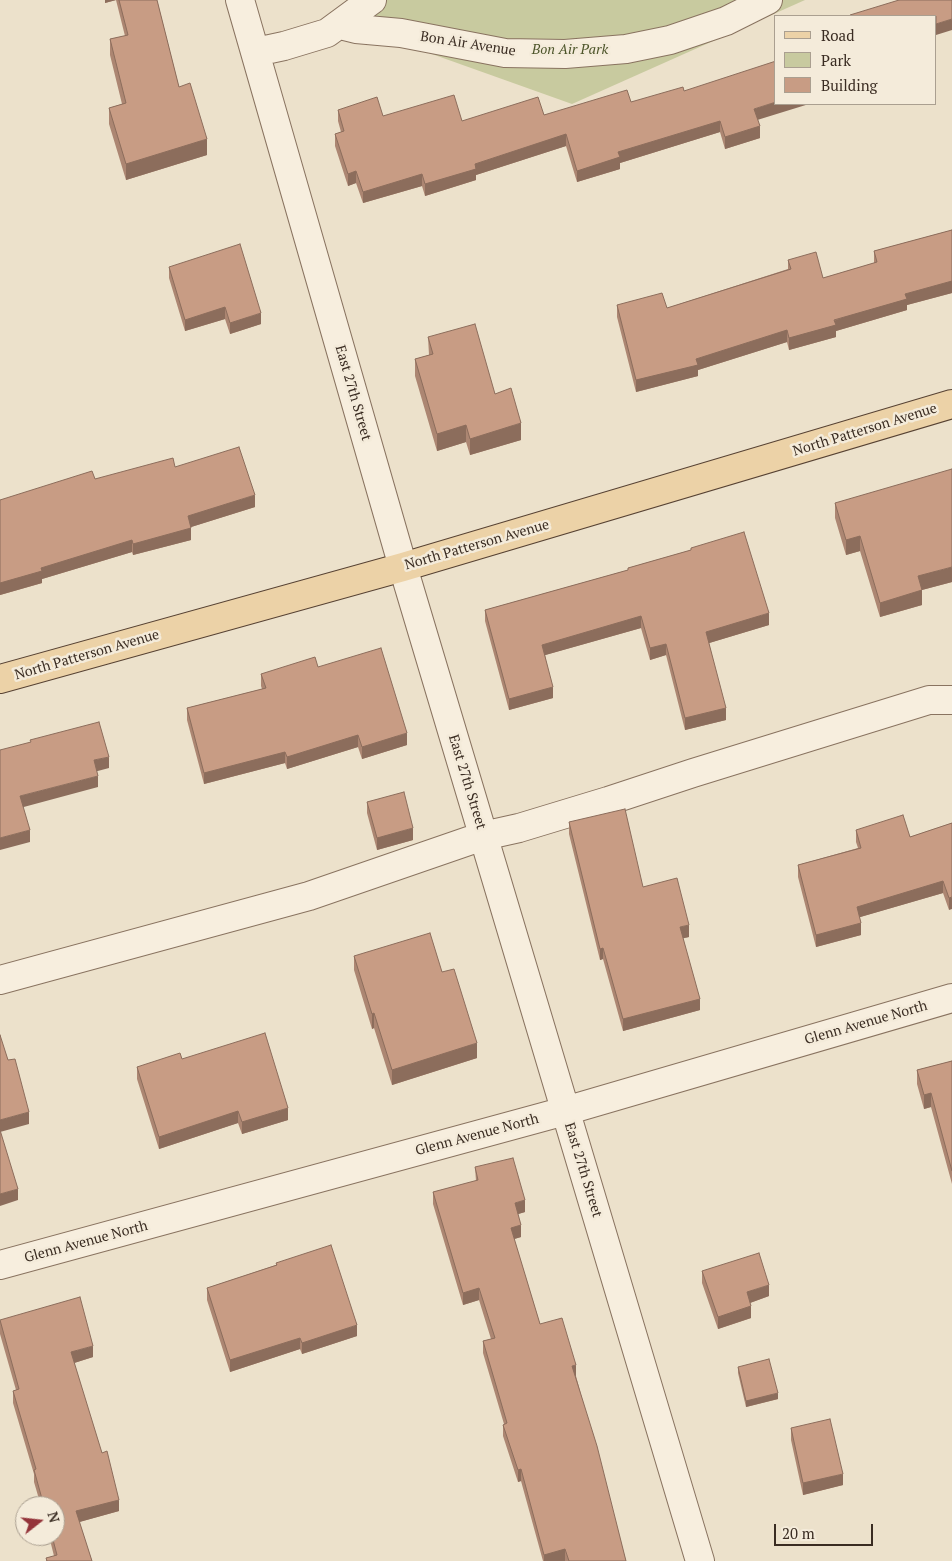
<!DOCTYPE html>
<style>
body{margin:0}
#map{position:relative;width:952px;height:1561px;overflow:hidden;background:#ece1cb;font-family:"PT Serif",serif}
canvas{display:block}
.legend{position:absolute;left:774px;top:15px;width:162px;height:90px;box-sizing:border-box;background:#f4ebda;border:1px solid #aa9f90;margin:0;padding:6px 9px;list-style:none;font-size:15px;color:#3a2c22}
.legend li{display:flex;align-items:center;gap:10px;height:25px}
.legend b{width:25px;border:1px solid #aa9f90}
.north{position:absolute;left:15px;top:1496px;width:50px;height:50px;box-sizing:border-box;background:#f4ebda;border:1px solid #aa9f90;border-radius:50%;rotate:74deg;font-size:14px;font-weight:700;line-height:20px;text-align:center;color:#3a2c22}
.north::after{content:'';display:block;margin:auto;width:18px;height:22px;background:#94343a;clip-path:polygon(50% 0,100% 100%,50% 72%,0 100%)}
.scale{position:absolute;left:774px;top:1524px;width:99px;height:22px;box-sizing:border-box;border:2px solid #3a2c22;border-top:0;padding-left:6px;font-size:15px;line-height:18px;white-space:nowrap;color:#3a2c22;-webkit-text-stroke:4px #f4ebda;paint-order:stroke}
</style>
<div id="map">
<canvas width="952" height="1561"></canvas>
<ul class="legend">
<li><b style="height:6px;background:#ecd2a7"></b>Road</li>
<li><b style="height:14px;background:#c8ca9f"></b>Park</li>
<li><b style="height:14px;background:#c89c84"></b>Building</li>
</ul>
<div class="north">N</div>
<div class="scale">20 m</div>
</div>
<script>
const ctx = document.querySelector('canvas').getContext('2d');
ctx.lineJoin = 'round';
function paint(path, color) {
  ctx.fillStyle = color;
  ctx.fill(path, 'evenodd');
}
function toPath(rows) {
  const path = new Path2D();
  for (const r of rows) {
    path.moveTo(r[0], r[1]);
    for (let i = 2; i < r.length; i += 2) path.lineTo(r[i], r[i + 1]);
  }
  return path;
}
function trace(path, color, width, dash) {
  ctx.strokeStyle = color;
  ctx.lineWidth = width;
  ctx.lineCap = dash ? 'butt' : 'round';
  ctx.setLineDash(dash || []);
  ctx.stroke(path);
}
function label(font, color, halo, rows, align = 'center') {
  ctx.font = font + ' "PT Serif",serif';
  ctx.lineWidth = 5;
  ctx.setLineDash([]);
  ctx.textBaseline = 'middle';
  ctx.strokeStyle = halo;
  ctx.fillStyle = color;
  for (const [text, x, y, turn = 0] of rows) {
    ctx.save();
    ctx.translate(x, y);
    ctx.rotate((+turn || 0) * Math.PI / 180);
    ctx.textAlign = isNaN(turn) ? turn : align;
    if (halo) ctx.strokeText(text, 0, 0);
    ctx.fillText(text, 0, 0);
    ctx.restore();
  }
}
paint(toPath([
 [350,0,805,0,572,104,331,18]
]), '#c8ca9f');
const minor = toPath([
 [240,0,403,567,700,1561],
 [340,25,356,29,401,33,505,53,565,54,626,49,670,40,726,21,768,0],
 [256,52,284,46,327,33,372,0],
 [0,980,309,896,483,836,519,828,608,801,693,773,929,700,952,700],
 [0,1265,565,1111,952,998]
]);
const major = toPath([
 [0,679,403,567,952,404]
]);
trace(minor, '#897360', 30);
trace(major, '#574233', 30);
trace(minor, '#f7eede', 28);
trace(major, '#ecd2a7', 28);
paint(toPath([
 [105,0,157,0,179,87,207,155,126,180,109,124,109,108,122,104,110,55,110,39,125,36,116,0,105,3],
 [684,91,758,120,760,138,725,149,720,132,620,163,620,169,577,182,566,146,476,175,476,180,425,196,422,186,363,203,356,183,348,186,335,146,335,134,341,132,338,121,338,110,383,116,462,121,544,115,631,102],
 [952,230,952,293,907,305,907,310,836,331,836,337,789,350,787,342,698,370,698,376,636,392,617,317,617,305,667,308,788,269,788,260,823,278,874,263,874,251],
 [169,267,261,324,230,334,225,319,185,331,169,278],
 [428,337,495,394,521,440,470,455,466,442,437,451,415,376,415,359,429,355],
 [175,467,255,507,191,527,191,540,133,555,132,552,42,579,42,583,0,595,0,500,95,479],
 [835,503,952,582,922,590,922,605,880,617,860,551,846,555,835,518],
 [691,548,769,625,709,643,726,720,685,730,666,655,650,660,641,628,545,655,553,698,509,710,485,621,485,610,628,570,628,568,691,550],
 [318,667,407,745,362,759,358,747,287,769,285,763,204,784,187,720,187,708,262,689,261,686,261,674],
 [367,802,413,840,377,850,367,813],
 [569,822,689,937,683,938,700,1010,623,1031,603,959,600,960,569,834],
 [952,823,949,910,943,893,860,917,861,935,816,947,798,877,798,865,858,848,856,842,856,830,910,837],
 [354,956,442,972,477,1058,392,1085,374,1028,372,1029,354,970],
 [182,1059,288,1120,242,1134,238,1123,159,1149,137,1079,137,1067],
 [952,1061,952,1184,931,1107,924,1109,917,1084,917,1070],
 [475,1167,525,1212,518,1214,521,1237,514,1239,540,1324,576,1376,626,1561,543,1561,521,1481,518,1482,503,1436,503,1425,504,1424,483,1353,483,1341,491,1339,479,1300,463,1305,433,1204,433,1192,476,1181],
 [276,1263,357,1336,302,1354,300,1349,230,1372,207,1300,207,1288,276,1265],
 [702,1271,769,1296,750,1303,751,1318,718,1329,702,1283],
 [0,1320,93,1357,74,1363,119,1511,79,1522,92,1561,46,1561,46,1558,54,1556,49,1536,55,1536,55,1506,41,1506,34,1482,34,1474,13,1403,13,1391,16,1390,0,1334],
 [738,1367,778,1399,746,1407,738,1373],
 [791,1428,843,1485,803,1495,791,1440]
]), '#ac8672');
paint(toPath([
 [105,0,116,0,105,3],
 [952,19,952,30,936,35,936,24],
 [776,102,776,104,809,104,754,121,754,109],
 [720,121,720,132,620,163,620,169,577,182,577,171,618,152],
 [760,126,760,138,725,149,725,137],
 [566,134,566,146,476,175,476,180,425,196,425,184,475,164],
 [207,139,207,155,126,180,126,164],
 [356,171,356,183,348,186,348,174],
 [422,174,422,186,363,203,363,192],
 [952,281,952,293,907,305,907,310,836,331,836,337,789,350,789,338,905,294],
 [225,307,225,319,185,331,185,320],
 [261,313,261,324,230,334,230,323],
 [787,330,787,342,698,370,698,376,636,392,636,380,696,359],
 [521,423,521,440,470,455,470,439],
 [466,425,466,442,437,451,437,434],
 [255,495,255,507,188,528,188,516],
 [191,528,191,540,133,555,133,544],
 [860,536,860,551,846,555,846,540],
 [132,540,132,552,42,579,42,583,0,595,0,583,41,568],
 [952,567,952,582,918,591,918,576],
 [922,590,922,605,880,617,880,603],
 [769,613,769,625,706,644,706,632],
 [641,616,641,628,542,656,542,645],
 [666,644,666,655,650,660,650,648],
 [553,687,553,698,509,710,509,699],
 [726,708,726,720,685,730,685,718],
 [407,733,407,745,362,759,362,747],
 [358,735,358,747,287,769,287,757],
 [285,752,285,763,204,784,204,773],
 [109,757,109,768,94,772,94,760],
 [98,776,98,787,20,808,20,796],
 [413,828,413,840,377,850,377,838],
 [30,830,30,842,0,850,0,838],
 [943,881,943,893,857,918,857,907],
 [952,897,952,909,949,910,949,898],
 [861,923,861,935,816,947,816,935],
 [689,925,689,937,680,939,680,927],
 [603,948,603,959,600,960,600,949],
 [700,999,700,1010,623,1031,623,1019],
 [374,1013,374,1028,372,1029,372,1014],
 [477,1043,477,1058,392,1085,392,1070],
 [931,1093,931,1107,924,1109,924,1095],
 [288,1108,288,1120,242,1134,242,1122],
 [238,1111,238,1123,159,1149,159,1137],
 [29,1112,29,1124,0,1132,0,1120],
 [18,1189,18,1200,0,1206,0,1194],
 [525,1200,525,1212,515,1215,515,1203],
 [521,1225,521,1237,511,1240,511,1228],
 [769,1285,769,1296,747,1304,747,1292],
 [479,1288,479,1300,463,1305,463,1293],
 [751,1306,751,1318,718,1329,718,1317],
 [357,1325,357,1336,302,1354,302,1343],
 [300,1338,300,1349,230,1372,230,1360],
 [93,1346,93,1357,71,1364,71,1352],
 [576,1365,576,1376,572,1377,572,1366],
 [778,1393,778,1399,746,1407,746,1401],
 [521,1469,521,1481,518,1482,518,1470],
 [843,1474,843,1485,803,1495,803,1483],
 [119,1500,119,1511,76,1523,76,1511],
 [565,1549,565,1561,544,1561,544,1555]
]), '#8c6d5c');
const building = toPath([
 [119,0,157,0,179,87,190,83,207,139,126,164,109,108,126,103,110,39,128,35,119,0],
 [899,0,952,0,952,19,936,24,936,16,850,16,850,15,899,0],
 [776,61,776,102,754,109,760,126,725,137,720,121,618,152,620,157,577,171,566,134,475,164,476,169,425,184,422,174,363,192,356,171,348,174,335,134,344,131,338,110,377,97,383,116,454,95,462,121,538,97,544,115,627,90,631,102,683,87,684,91,776,61],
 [952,230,952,281,905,294,907,299,834,320,836,325,789,338,787,330,696,359,698,365,636,380,617,305,662,293,667,308,791,269,788,260,816,252,823,278,877,262,874,251,952,230],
 [240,244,261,313,230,323,225,307,185,320,169,267,240,244],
 [475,324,495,394,511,388,521,423,470,439,466,425,437,434,415,359,433,354,428,337,475,324],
 [239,447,255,495,188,516,191,528,133,544,132,540,41,568,42,571,0,583,0,500,92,471,95,479,173,458,175,467,239,447],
 [952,469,952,567,918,576,922,590,880,603,860,536,846,540,835,503,952,469],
 [744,532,769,613,706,632,726,708,685,718,666,644,650,648,641,616,542,645,553,687,509,699,485,610,628,570,628,568,691,550,691,548,744,532],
 [381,648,407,733,362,747,358,735,287,757,285,752,204,773,187,708,266,688,261,674,315,657,318,667,381,648],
 [99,722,109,757,94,760,98,776,20,796,30,830,0,838,0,750,31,742,30,740,99,722],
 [404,792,413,828,377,838,367,802,404,792],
 [625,809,643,887,677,878,689,925,680,927,700,999,623,1019,603,948,600,949,569,822,625,809],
 [903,815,910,837,952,823,952,897,949,898,943,881,857,907,861,923,816,935,798,865,861,848,856,830,903,815],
 [430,933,442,972,454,969,477,1043,392,1070,374,1013,372,1014,354,956,430,933],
 [265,1033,288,1108,242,1122,238,1111,159,1137,137,1067,180,1053,182,1059,265,1033],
 [0,1035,8,1060,15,1059,29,1112,0,1120,0,1035],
 [952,1061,952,1171,931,1093,924,1095,917,1070,952,1061],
 [0,1130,18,1189,0,1194,0,1130],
 [513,1158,525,1200,515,1203,521,1225,511,1228,540,1324,562,1318,576,1365,572,1366,597,1446,626,1561,569,1561,565,1549,544,1555,521,1469,518,1470,503,1425,507,1423,483,1341,495,1338,479,1288,463,1293,433,1192,478,1180,475,1167,513,1158],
 [331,1245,357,1325,302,1343,300,1338,230,1360,207,1288,277,1265,276,1263,331,1245],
 [759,1253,769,1285,747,1292,751,1306,718,1317,702,1271,759,1253],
 [80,1297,93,1346,71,1352,102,1453,107,1451,119,1500,76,1511,92,1561,47,1561,46,1558,57,1555,52,1536,55,1536,55,1506,44,1506,34,1470,36,1469,13,1391,19,1389,0,1320,80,1297],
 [769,1359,778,1393,746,1401,738,1367,769,1359],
 [830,1419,843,1474,803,1483,791,1428,830,1419]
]);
paint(building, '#c89c84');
trace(building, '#8c6d5c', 1);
label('14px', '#3a2c22', '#f4ebda', [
 ["Bon Air Avenue",468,44,9],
 ["East 27th Street",353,393,74],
 ["North Patterson Avenue",865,430,-17],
 ["North Patterson Avenue",477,545,-16],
 ["North Patterson Avenue",87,655,-16],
 ["East 27th Street",467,782,73],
 ["Glenn Avenue North",866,1023,-16],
 ["Glenn Avenue North",477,1135,-15],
 ["East 27th Street",583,1170,73],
 ["Glenn Avenue North",86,1242,-15]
]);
label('italic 14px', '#4d552a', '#f4ebda', [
 ["Bon Air Park",570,50]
]);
</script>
